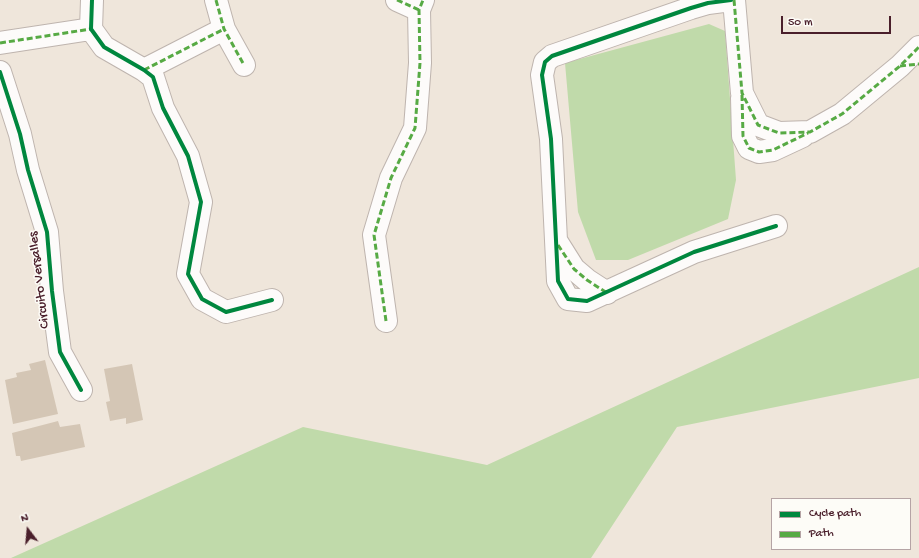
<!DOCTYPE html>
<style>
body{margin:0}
#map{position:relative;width:919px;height:558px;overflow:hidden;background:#efe6db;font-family:"Gochi Hand",sans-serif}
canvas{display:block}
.legend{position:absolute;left:771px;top:498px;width:140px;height:52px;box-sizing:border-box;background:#fdfcf7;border:1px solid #b5a4a5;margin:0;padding:5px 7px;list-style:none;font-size:12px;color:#4a1f2b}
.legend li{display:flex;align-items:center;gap:8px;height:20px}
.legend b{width:20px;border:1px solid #b5a4a5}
.north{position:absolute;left:8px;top:510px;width:40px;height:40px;-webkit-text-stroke:3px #fdfcf7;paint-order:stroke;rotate:344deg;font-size:11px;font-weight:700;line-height:16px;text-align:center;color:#4a1f2b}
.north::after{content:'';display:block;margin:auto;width:14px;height:18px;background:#4a1f2b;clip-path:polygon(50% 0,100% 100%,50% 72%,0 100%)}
.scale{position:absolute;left:781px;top:16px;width:110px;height:18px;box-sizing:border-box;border:2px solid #4a1f2b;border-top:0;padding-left:5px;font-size:12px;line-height:14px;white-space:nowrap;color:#4a1f2b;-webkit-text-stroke:3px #fdfcf7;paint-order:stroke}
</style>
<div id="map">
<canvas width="919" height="558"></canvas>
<ul class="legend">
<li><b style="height:5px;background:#00873e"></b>Cycle path</li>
<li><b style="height:5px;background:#57aa44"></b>Path</li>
</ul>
<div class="north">N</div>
<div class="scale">50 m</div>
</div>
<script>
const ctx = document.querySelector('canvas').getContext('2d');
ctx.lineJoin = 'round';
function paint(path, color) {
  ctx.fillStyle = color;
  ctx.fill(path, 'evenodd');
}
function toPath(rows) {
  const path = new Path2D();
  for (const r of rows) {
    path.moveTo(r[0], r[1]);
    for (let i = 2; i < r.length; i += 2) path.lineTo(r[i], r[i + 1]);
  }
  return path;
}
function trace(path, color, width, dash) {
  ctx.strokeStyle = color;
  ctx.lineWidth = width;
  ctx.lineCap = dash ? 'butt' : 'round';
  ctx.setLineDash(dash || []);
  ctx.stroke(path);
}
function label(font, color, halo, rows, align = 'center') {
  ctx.font = font + ' "Gochi Hand",sans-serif';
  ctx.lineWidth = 3;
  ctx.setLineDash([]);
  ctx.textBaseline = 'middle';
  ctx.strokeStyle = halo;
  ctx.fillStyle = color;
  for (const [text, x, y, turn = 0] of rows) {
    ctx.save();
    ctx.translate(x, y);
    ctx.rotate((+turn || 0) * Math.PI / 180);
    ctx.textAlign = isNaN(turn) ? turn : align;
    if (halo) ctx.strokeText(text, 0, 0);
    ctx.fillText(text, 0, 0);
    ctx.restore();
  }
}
paint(toPath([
 [709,24,725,31,736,180,728,219,628,260,596,260,578,212,565,63],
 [919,267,919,378,677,427,591,558,11,558,303,427,487,465]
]), '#c0daaa');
paint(toPath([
 [45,360,58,414,13,424,5,380,17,377,16,373,31,370,29,364],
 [132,364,143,420,126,424,126,418,110,421,106,402,110,401,104,369],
 [58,421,60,427,80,424,85,447,21,461,20,456,16,456,12,433]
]), '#d4c6b5');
const minor = toPath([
 [92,0,91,29,104,47,144,70,153,77,163,108,188,156,201,202,188,274,202,299,226,312,272,300],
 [216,0,224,29,244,65],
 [397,0,419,10],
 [731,0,708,3,691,8,552,56,545,62,542,75,551,139,558,281,568,299,587,301,694,252,776,226],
 [734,0,742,93,758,125,779,133,810,132,842,114,900,66,919,47],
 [0,43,91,29],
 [144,70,224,29],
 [0,72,20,134,28,170,47,232,52,291,60,352,81,390],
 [742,98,743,136,749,148,759,152,773,150,803,136],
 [557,242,574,269,587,280,607,293],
 [386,321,374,235,391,178,415,128,420,63,419,10,423,0]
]);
trace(minor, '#beb4ae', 24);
trace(minor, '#fdfbfa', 22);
trace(toPath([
 [216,0,224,29,244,65],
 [397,0,419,10],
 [734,0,742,93,758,125,779,133,810,132,842,114,900,66,919,47],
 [0,43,91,29],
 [900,66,919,64],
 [144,70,224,29],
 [742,95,743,136,749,148,759,152,773,150,808,133],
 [558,245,574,269,587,280,607,293],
 [386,321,374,235,391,178,415,128,420,63,419,10,423,0]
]), '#57aa44', 3, [6, 3]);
trace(toPath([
 [92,0,91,29,104,47,144,70,153,77,163,108,188,156,201,202,188,274,202,299,226,312,272,300],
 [731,0,708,3,691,8,552,56,545,62,542,75,551,139,558,281,568,299,587,301,694,252,776,226],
 [0,72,20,134,28,170,47,232,52,291,60,352,81,390]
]), '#00873e', 4);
label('14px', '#4a1f2b', '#fdfcf7', [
 ["Circuito Versalles",40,280,-97]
]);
</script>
